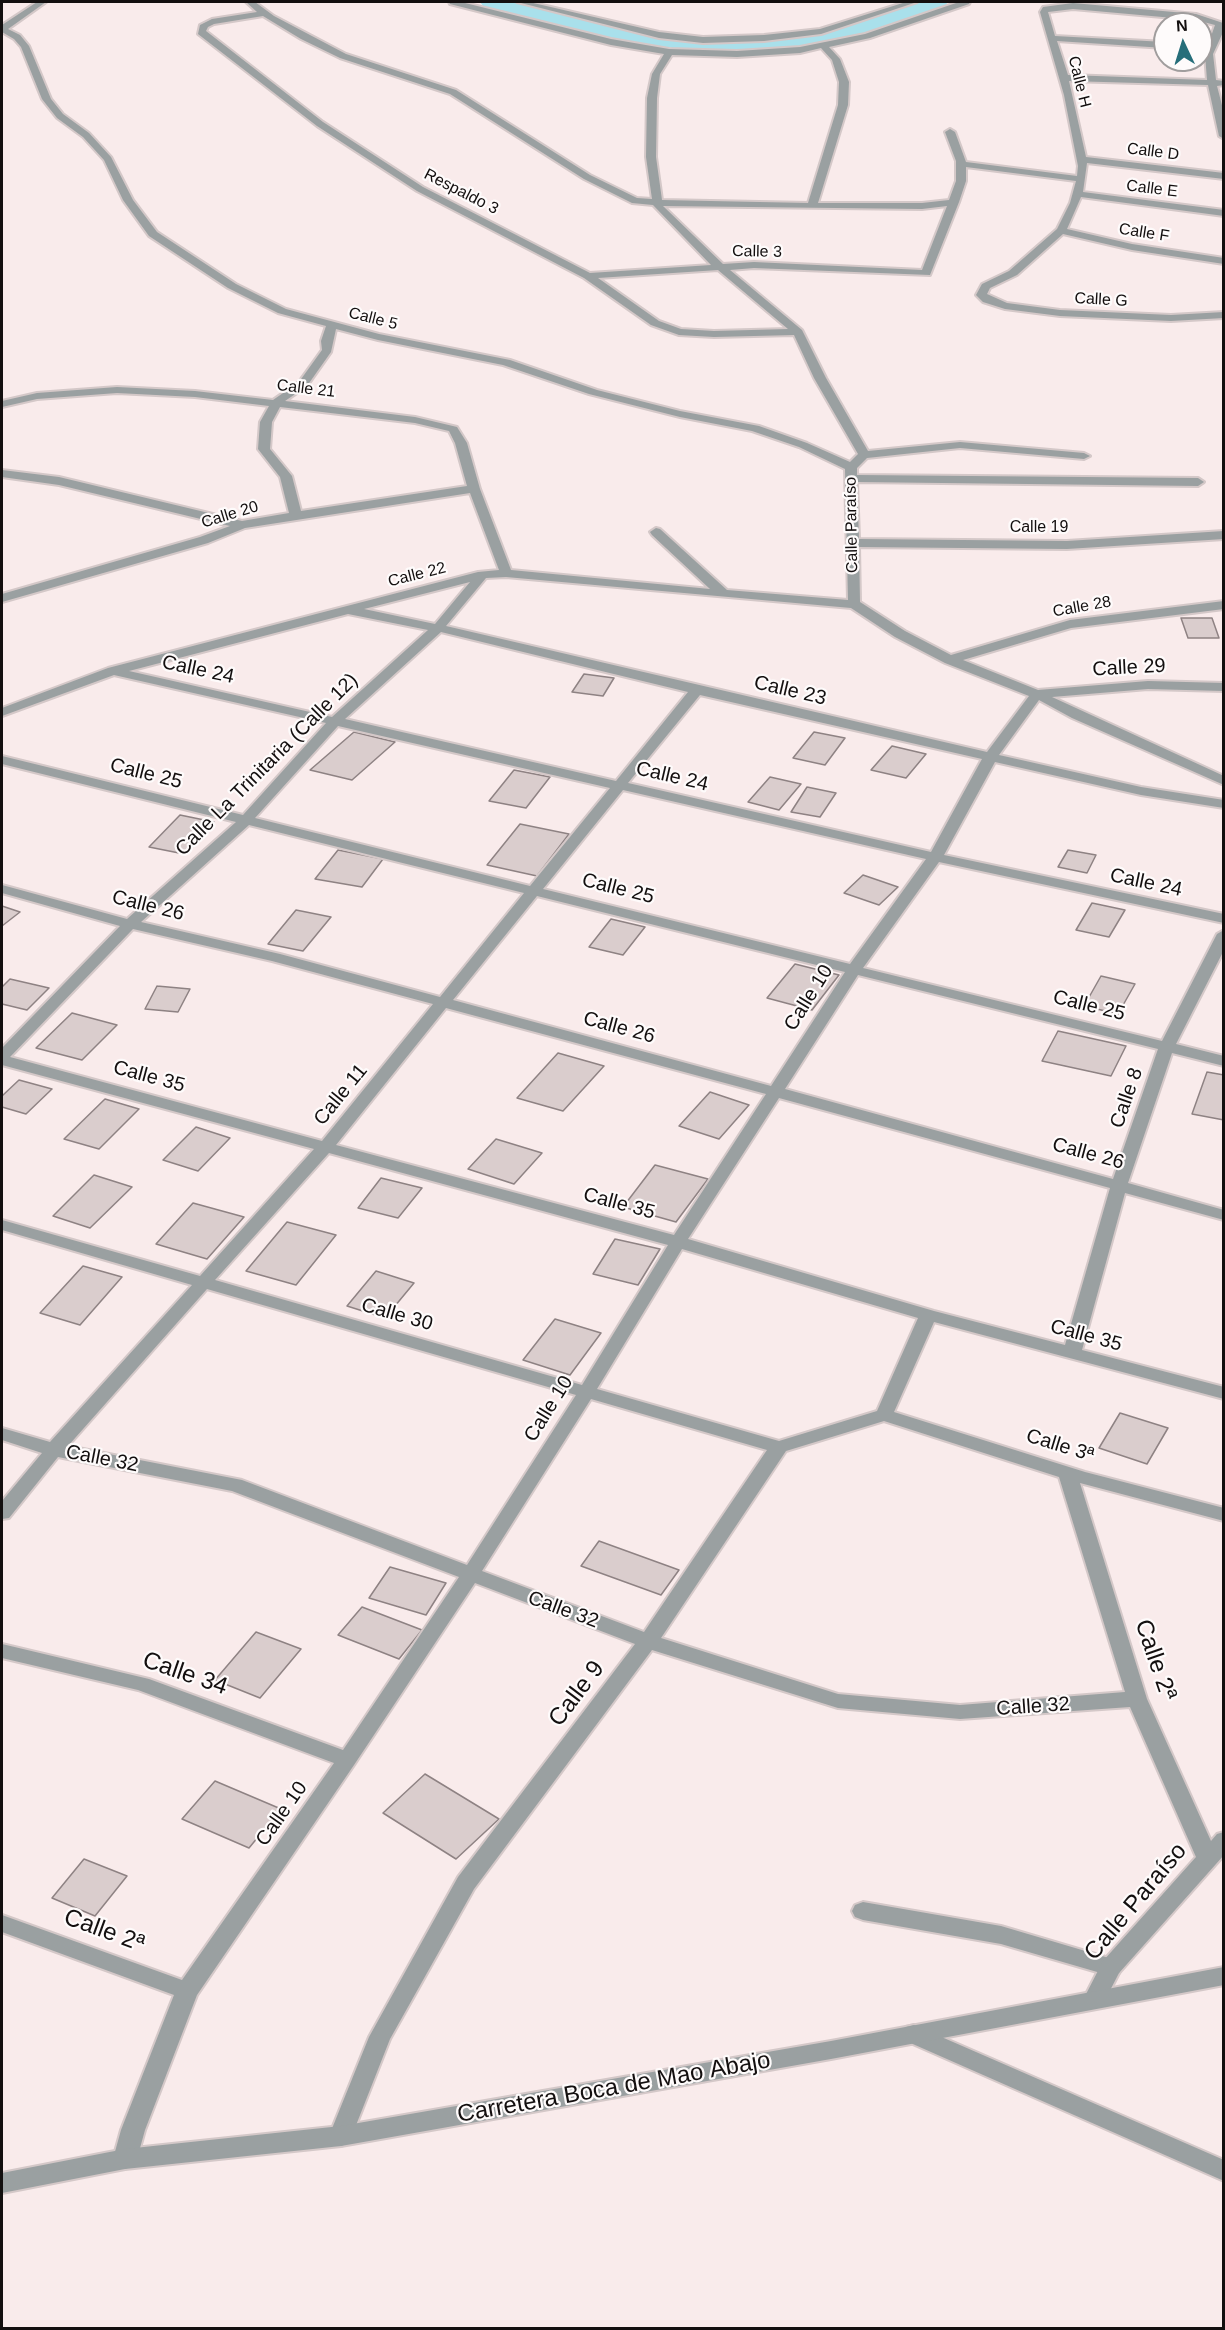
<!DOCTYPE html>
<meta charset="utf-8">
<style>
body{margin:0}
#map{position:relative;width:1225px;height:2330px;overflow:hidden;background:#f9ebeb;font-family:Arial,sans-serif}
canvas{display:block}
.frame{position:absolute;inset:0;border:3px solid #130f0f;pointer-events:none}
.north{position:absolute;left:1153px;top:12px;width:60px;height:60px;box-sizing:border-box;background:#fefbfb;border:2px solid #a09d9d;border-radius:50%;rotate:356deg;font-size:16px;font-weight:700;line-height:24px;text-align:center;color:#130f0f}
.north::after{content:'';display:block;margin:auto;width:21px;height:27px;background:#266e7a;clip-path:polygon(50% 0,100% 100%,50% 72%,0 100%)}
</style>
<div id="map">
<canvas width="1225" height="2330"></canvas>
<div class="frame"></div>
<div class="north">N</div>
</div>
<script>
const ctx = document.querySelector('canvas').getContext('2d');
ctx.lineJoin = 'round';
function toPath(rows) {
  const path = new Path2D();
  for (const r of rows) {
    path.moveTo(r[0], r[1]);
    for (let i = 2; i < r.length; i += 2) path.lineTo(r[i], r[i + 1]);
  }
  return path;
}
function paint(path, color) {
  ctx.fillStyle = color;
  ctx.fill(path, 'evenodd');
}
function trace(path, color, width, dash) {
  ctx.strokeStyle = color;
  ctx.lineWidth = width;
  ctx.lineCap = dash ? 'butt' : 'round';
  ctx.setLineDash(dash || []);
  ctx.stroke(path);
}
function label(font, color, halo, rows, align = 'center') {
  ctx.font = font + ' Arial,sans-serif';
  ctx.lineWidth = 4.5;
  ctx.setLineDash([]);
  ctx.textBaseline = 'middle';
  ctx.strokeStyle = halo;
  ctx.fillStyle = color;
  for (const [text, x, y, turn = 0] of rows) {
    ctx.save();
    ctx.translate(x, y);
    ctx.rotate((+turn || 0) * Math.PI / 180);
    ctx.textAlign = isNaN(turn) ? turn : align;
    if (halo) ctx.strokeText(text, 0, 0);
    ctx.fillText(text, 0, 0);
    ctx.restore();
  }
}
paint(toPath([
 [480,2,512,2,622,29,694,39,765,40,846,26,920,2,948,2,945,6,857,36,765,52,694,51,622,41,483,6,480,2]
]), '#a9e0eb');
const building = toPath([
 [1181,618,1212,618,1219,638,1188,638,1181,618],
 [584,674,614,678,603,696,572,692,584,674],
 [354,732,395,742,352,780,310,770,354,732],
 [814,732,845,738,825,765,793,758,814,732],
 [892,746,926,754,906,778,871,770,892,746],
 [514,770,550,777,526,808,489,801,514,770],
 [770,777,801,784,779,810,748,802,770,777],
 [807,787,836,793,820,817,791,812,807,787],
 [180,815,214,822,184,854,149,847,180,815],
 [520,824,569,834,537,876,487,865,520,824],
 [338,850,383,859,362,887,315,879,338,850],
 [1068,850,1096,855,1087,873,1058,867,1068,850],
 [863,875,898,887,879,905,844,893,863,875],
 [1092,903,1125,910,1109,937,1076,930,1092,903],
 [2,906,20,912,2,926,2,906],
 [296,910,331,917,303,951,268,944,296,910],
 [611,919,645,927,623,955,589,947,611,919],
 [795,964,839,975,812,1010,767,998,795,964],
 [1101,976,1135,984,1118,1014,1084,1006,1101,976],
 [10,979,49,988,27,1010,2,1004,2,987,10,979],
 [157,986,190,989,178,1012,145,1009,157,986],
 [72,1013,117,1025,82,1060,36,1048,72,1013],
 [1058,1031,1126,1046,1111,1076,1042,1061,1058,1031],
 [558,1053,604,1066,563,1111,517,1098,558,1053],
 [1207,1072,1224,1075,1224,1120,1192,1114,1207,1072],
 [19,1080,52,1089,26,1114,2,1107,2,1096,19,1080],
 [710,1092,749,1105,719,1139,679,1126,710,1092],
 [105,1099,139,1109,99,1149,64,1139,105,1099],
 [196,1127,230,1138,198,1171,163,1160,196,1127],
 [496,1139,542,1153,514,1184,468,1169,496,1139],
 [655,1165,708,1179,676,1222,623,1207,655,1165],
 [94,1175,132,1187,90,1228,53,1216,94,1175],
 [381,1178,422,1188,398,1218,358,1208,381,1178],
 [193,1203,244,1217,207,1259,156,1244,193,1203],
 [287,1222,336,1235,296,1285,246,1271,287,1222],
 [615,1239,660,1249,638,1285,593,1274,615,1239],
 [83,1266,122,1277,80,1325,40,1313,83,1266],
 [376,1271,414,1283,385,1318,347,1306,376,1271],
 [555,1319,601,1333,570,1375,523,1360,555,1319],
 [1120,1413,1168,1428,1147,1464,1099,1448,1120,1413],
 [599,1541,679,1570,661,1595,581,1566,599,1541],
 [390,1567,446,1583,426,1615,369,1598,390,1567],
 [362,1607,422,1630,399,1659,338,1635,362,1607],
 [256,1632,301,1649,260,1698,215,1680,256,1632],
 [425,1774,499,1819,456,1859,383,1813,425,1774],
 [215,1781,281,1809,249,1848,182,1819,215,1781],
 [84,1859,127,1876,95,1916,52,1898,84,1859]
]);
paint(building, '#dacdcd');
trace(building, '#8e8283', 1.5);
const service = toPath([
 [863,1902,1001,1926,1119,1961,1122,1967,1119,1973,1111,1976,1001,1944,863,1920,855,1917,852,1911,855,1905,863,1902]
]);
const minor = toPath([
 [37,2,46,2,8,29,20,35,29,46,51,99,63,114,89,133,111,157,133,200,157,232,236,284,286,309,379,334,510,360,597,390,680,411,759,426,807,443,850,462,858,454,814,378,794,335,714,337,679,335,651,325,584,278,417,191,317,126,198,34,200,25,212,19,257,12,246,2,255,2,274,16,346,54,456,90,590,175,637,198,652,199,646,157,647,98,652,74,664,54,611,45,450,4,449,2,461,2,611,39,669,49,737,51,800,47,865,34,959,2,970,2,969,4,870,38,829,47,840,59,849,82,848,105,818,203,922,203,949,200,956,181,956,161,945,132,950,129,955,132,966,162,1077,176,1078,166,1064,95,1040,12,1043,7,1073,3,1196,14,1223,23,1224,30,1213,54,1216,80,1224,81,1224,85,1217,86,1224,113,1224,139,1219,136,1208,85,1069,81,1086,157,1224,173,1224,179,1087,163,1083,192,1224,210,1224,216,1081,197,1067,229,1132,244,1224,258,1224,264,1132,250,1063,234,1017,275,990,288,987,294,1007,303,1060,310,1171,315,1224,312,1224,318,1171,321,1060,316,1005,309,983,302,976,295,982,284,1009,271,1057,229,1070,203,1076,181,966,167,966,181,959,202,930,275,754,268,730,270,802,330,826,378,868,451,960,442,1084,453,1090,456,1084,459,960,448,867,458,857,468,857,475,1198,478,1204,482,1198,486,857,482,859,539,1067,541,1224,531,1224,539,1067,549,859,547,860,602,905,631,951,655,1070,620,1224,601,1224,609,1071,628,963,660,1038,690,1148,681,1224,683,1224,691,1148,689,1052,697,1224,776,1224,785,1072,718,1039,700,999,755,1141,787,1224,800,1224,808,1141,795,995,762,944,855,1224,914,1224,923,939,862,863,968,1162,1041,1217,934,1224,930,1224,950,1176,1044,1224,1056,1224,1066,1172,1053,1128,1183,1224,1210,1224,1220,1125,1193,1082,1350,1224,1387,1224,1399,934,1322,894,1412,1085,1472,1224,1508,1224,1521,1080,1483,1147,1699,1211,1841,1217,1834,1224,1832,1224,1855,1119,1973,1102,2006,1094,2009,1086,2006,1083,2000,1103,1961,1196,1857,1130,1707,960,1719,838,1708,652,1650,474,1889,390,2039,349,2143,341,2146,333,2143,329,2136,369,2037,458,1877,635,1644,475,1583,354,1765,197,1995,145,2130,137,2159,133,2166,125,2169,117,2166,113,2159,121,2130,174,1995,2,1932,2,1915,182,1980,334,1763,138,1690,2,1658,2,1644,149,1679,343,1750,459,1577,232,1491,58,1457,9,1518,2,1519,2,1501,42,1453,2,1440,2,1428,50,1442,192,1285,2,1230,2,1220,200,1276,314,1149,2,1065,2,1048,120,926,2,893,2,885,127,919,236,822,2,764,2,756,243,815,326,723,114,675,2,716,2,708,108,668,478,572,499,570,470,493,245,528,208,543,2,602,2,594,200,537,230,526,59,485,2,477,2,470,59,477,242,521,289,513,280,477,258,449,260,422,269,406,195,397,117,393,37,399,2,407,2,401,37,393,117,387,195,391,273,400,299,382,322,350,321,341,326,326,278,313,228,288,149,236,123,200,104,160,83,137,57,118,42,99,21,47,14,39,2,32,2,25,37,2],
 [1073,9,1196,20,1215,25,1205,54,1207,80,1068,75,1057,41,1165,48,1165,42,1055,36,1048,12,1073,9],
 [263,16,301,39,340,58,450,94,584,179,632,203,653,205,711,265,590,273,423,187,323,122,206,31,208,27,214,24,263,16],
 [821,48,832,60,839,82,838,105,808,203,662,200,656,157,657,98,660,74,672,55,737,57,800,53,821,48],
 [663,206,922,209,947,206,922,270,754,262,723,264,663,206],
 [718,270,788,329,714,331,681,329,659,321,598,278,718,270],
 [336,329,378,340,503,365,589,394,680,417,752,431,799,447,845,469,848,600,727,590,660,529,656,528,650,532,652,535,710,589,511,570,480,489,467,443,457,427,415,417,285,401,307,386,331,352,336,329],
 [280,407,415,423,449,431,455,443,467,486,301,511,292,476,270,449,272,422,280,407],
 [506,577,851,608,895,637,945,663,1029,696,987,752,446,626,486,578,506,577],
 [470,582,435,624,364,609,470,582],
 [348,614,428,630,332,717,129,671,348,614],
 [441,632,688,692,616,781,345,719,441,632],
 [700,695,982,759,931,852,628,783,700,695],
 [338,726,610,788,530,886,255,818,338,726],
 [623,790,926,859,850,964,543,889,623,790],
 [249,825,524,893,440,997,280,954,141,922,249,825],
 [537,896,845,972,771,1086,453,1000,537,896],
 [133,929,272,961,433,1004,322,1141,10,1057,133,929],
 [858,975,1158,1049,1113,1179,785,1089,858,975],
 [446,1008,766,1094,674,1235,336,1145,446,1008],
 [779,1098,1110,1188,1065,1345,934,1311,688,1239,779,1098],
 [329,1153,668,1245,582,1385,215,1280,329,1153],
 [682,1249,918,1318,877,1411,779,1441,597,1389,682,1249],
 [207,1289,576,1395,467,1565,242,1480,68,1446,207,1289],
 [591,1399,767,1450,644,1632,482,1571,591,1399],
 [884,1421,1059,1477,1125,1692,960,1705,838,1694,661,1638,786,1451,884,1421],
 [517,2,529,2,659,32,703,37,764,35,820,29,906,2,917,2,821,34,764,41,703,43,659,38,517,2],
 [914,2025,1224,2160,1224,2181,906,2041,903,2034,906,2027,914,2025]
]);
const tertiary = toPath([
 [1224,1967,1224,1985,831,2059,341,2146,125,2169,2,2193,2,2173,125,2149,341,2126,831,2041,1224,1967]
]);
trace(service, '#d4c8c8', 4);
trace(minor, '#d4c8c8', 4);
trace(tertiary, '#d4c8c8', 4);
paint(service, '#9aa0a1');
paint(minor, '#9aa0a1');
paint(tertiary, '#9aa0a1');
label('16px', '#130f0f', '#fefbfb', [
 ["Calle H",1079,82,76],
 ["Calle D",1153,152,7],
 ["Calle E",1152,189,7],
 ["Respaldo 3",461,192,27],
 ["Calle F",1144,233,9],
 ["Calle 3",757,252,1],
 ["Calle G",1101,300,3],
 ["Calle 5",373,319,14],
 ["Calle 21",306,389,7],
 ["Calle 20",230,515,-17],
 ["Calle Paraíso",852,525,-91],
 ["Calle 19",1039,528],
 ["Calle 22",417,575,-14],
 ["Calle 28",1082,607,-10]
]);
label('20px', '#130f0f', '#fefbfb', [
 ["Calle 29",1129,668,-3],
 ["Calle 24",198,670,12],
 ["Calle 23",790,691,13],
 ["Calle La Trinitaria (Calle 12)",267,765,-45],
 ["Calle 25",146,774,14],
 ["Calle 24",672,777,13],
 ["Calle 24",1146,883,12],
 ["Calle 25",618,889,14],
 ["Calle 26",148,906,14],
 ["Calle 10",809,998,-58],
 ["Calle 25",1089,1006,14],
 ["Calle 26",619,1028,15],
 ["Calle 35",149,1077,15],
 ["Calle 11",341,1095,-51],
 ["Calle 8",1127,1098,-71],
 ["Calle 26",1088,1154,15],
 ["Calle 35",619,1204,15],
 ["Calle 30",397,1315,16],
 ["Calle 35",1086,1336,15],
 ["Calle 10",549,1409,-58],
 ["Calle 3ª",1060,1446,17],
 ["Calle 32",102,1459,11],
 ["Calle 32",563,1610,20],
 ["Calle 32",1033,1707,-4],
 ["Calle 10",282,1814,-55]
]);
label('24px', '#130f0f', '#fefbfb', [
 ["Calle 2ª",1155,1660,71],
 ["Calle 34",185,1674,19],
 ["Calle 9",577,1694,-53],
 ["Calle Paraíso",1136,1902,-50],
 ["Calle 2ª",104,1931,20],
 ["Carretera Boca de Mao Abajo",614,2088,-10]
]);
</script>
